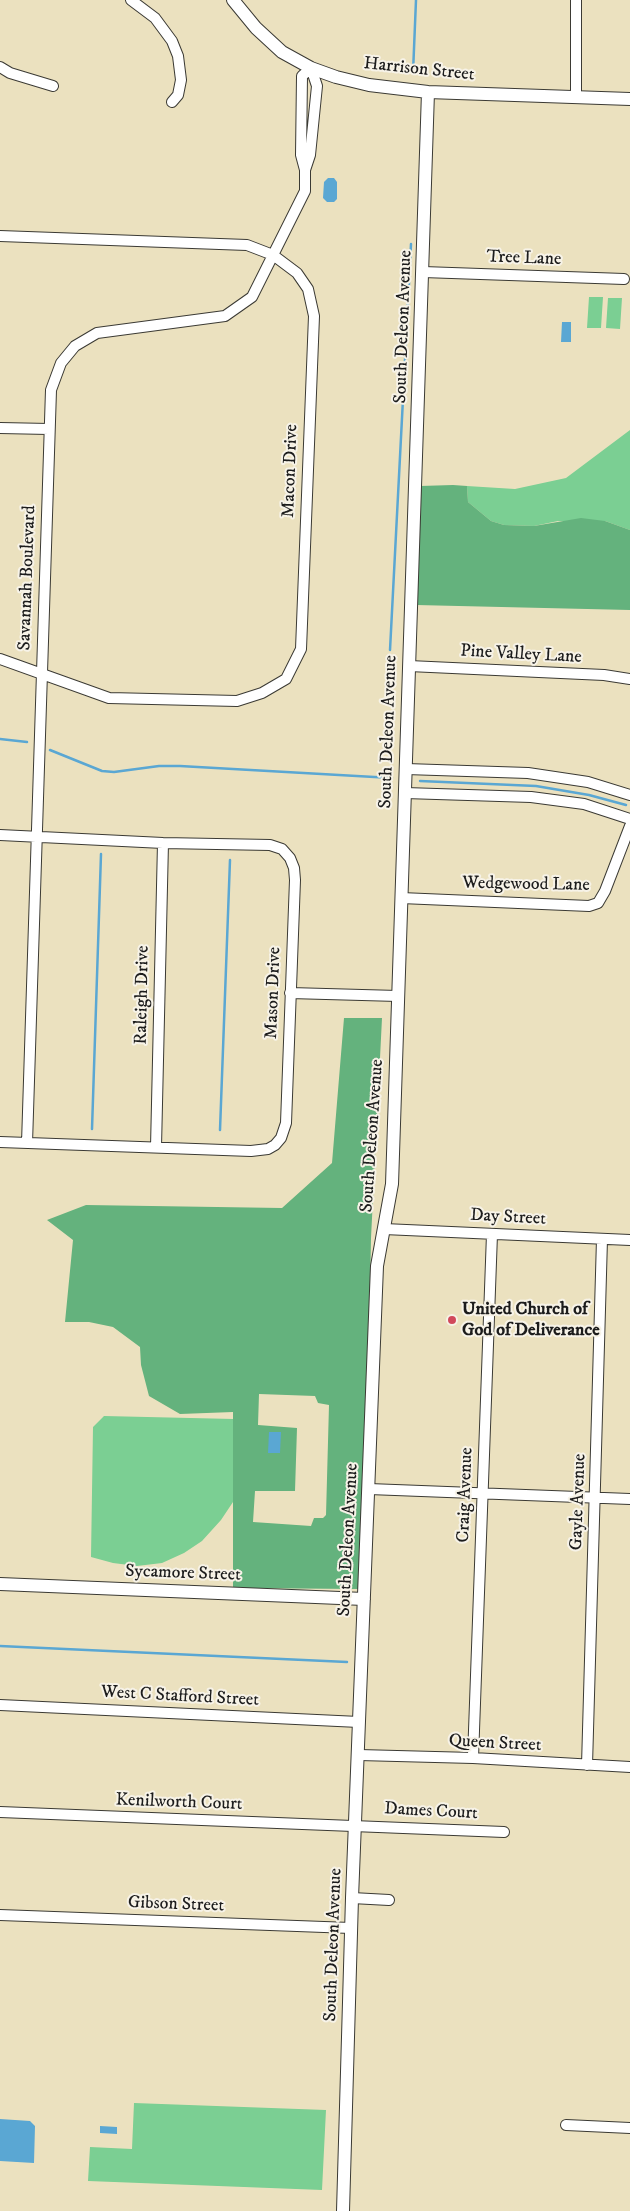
<!DOCTYPE html>
<style>
body{margin:0}
canvas{display:block;background:#ebe1bf}
</style>
<canvas width="630" height="2211"></canvas>
<script>
const ctx = document.querySelector('canvas').getContext('2d');
ctx.lineJoin = 'round';
function paint(path, color) {
  ctx.fillStyle = color;
  ctx.fill(path, 'evenodd');
}
function toPath(rows) {
  const path = new Path2D();
  for (const r of rows) {
    path.moveTo(r[0], r[1]);
    for (let i = 2; i < r.length; i += 2) path.lineTo(r[i], r[i + 1]);
  }
  return path;
}
function trace(path, color, width, dash) {
  ctx.strokeStyle = color;
  ctx.lineWidth = width;
  ctx.lineCap = dash ? 'butt' : 'round';
  ctx.setLineDash(dash || []);
  ctx.stroke(path);
}
function label(font, color, halo, rows, align = 'center') {
  ctx.font = font + ' "IM FELL DW Pica",serif';
  ctx.lineWidth = 4;
  ctx.setLineDash([]);
  ctx.textBaseline = 'middle';
  ctx.strokeStyle = halo;
  ctx.fillStyle = color;
  for (const [text, x, y, turn = 0] of rows) {
    ctx.save();
    ctx.translate(x, y);
    ctx.rotate((+turn || 0) * Math.PI / 180);
    ctx.textAlign = isNaN(turn) ? turn : align;
    if (halo) ctx.strokeText(text, 0, 0);
    ctx.fillText(text, 0, 0);
    ctx.restore();
  }
}
paint(toPath([
 [589,297,603,297,601,328,587,328],
 [608,298,622,298,620,329,606,328],
 [630,430,630,530,605,521,558,521,534,526,504,525,491,521,468,502,467,486,515,489,566,478],
 [104,1416,234,1419,233,1502,221,1520,202,1541,184,1553,162,1563,137,1566,113,1563,91,1557,93,1427],
 [134,2103,326,2110,322,2190,88,2181,90,2147,132,2149]
]), '#7bcf93');
paint(toPath([
 [453,485,467,486,468,502,491,521,504,525,534,526,581,518,605,521,630,530,630,610,416,605,420,486],
 [344,1018,382,1018,371,1238,368,1395,360,1589,233,1588,233,1412,180,1414,149,1396,141,1365,140,1347,113,1327,89,1322,65,1322,73,1240,47,1220,86,1205,282,1208,332,1163],
 [259,1394,315,1396,318,1403,329,1405,326,1515,323,1518,314,1518,311,1526,253,1522,255,1491,295,1491,297,1428,258,1425]
]), '#64b27d');
paint(toPath([
 [328,178,334,178,337,182,337,199,334,202,327,202,323,198,324,182],
 [562,322,571,322,571,342,561,342],
 [269,1432,281,1432,280,1453,268,1453],
 [0,2119,30,2121,35,2126,34,2163,0,2161],
 [100,2126,117,2127,117,2134,100,2133]
]), '#5aa7d3');
trace(toPath([
 [413,73,416,0],
 [390,650,411,244],
 [0,739,27,742],
 [50,750,102,771,114,772,159,766,180,766,392,778],
 [420,781,536,786,589,795,626,805],
 [92,1129,101,854],
 [220,1130,230,860],
 [0,1646,347,1662]
]), '#5aa7d3', 2.5);
const minor = toPath([
 [131,0,155,18,172,41,178,56,181,80,178,95,172,102],
 [0,67,10,73,53,86],
 [576,96,576,0],
 [0,236,247,245,273,255,297,273,308,289,314,316,301,649,286,679,262,693,237,701,109,698,0,659],
 [423,272,624,279],
 [0,428,49,429],
 [409,666,604,675,630,679],
 [406,769,528,773,588,782,630,795],
 [405,793,531,797,584,804,630,819],
 [0,835,163,843,270,845,282,849,290,858,294,868,295,880,286,1123,281,1138,275,1145,268,1149,251,1151,0,1142],
 [401,898,589,906,598,903,605,891,630,826],
 [290,993,398,996],
 [27,1143,51,390,61,363,75,346,97,333,225,316,252,297,305,191,305,170,310,155,317,86,311,68,302,76,301,155,305,170],
 [156,1147,163,843],
 [384,1229,630,1240],
 [369,1489,630,1499],
 [0,1705,359,1722],
 [359,1755,473,1758,630,1767],
 [473,1758,492,1234],
 [587,1765,602,1239],
 [0,1812,504,1832],
 [352,1898,389,1900],
 [0,1915,351,1928],
 [566,2125,630,2128]
]);
const tertiary = toPath([
 [233,0,256,28,282,52,311,68,336,77,369,85,428,92,630,99],
 [0,1584,364,1599],
 [343,2211,352,1898,377,1266,392,1184,428,92]
]);
trace(minor, '#3b3a34', 12);
trace(tertiary, '#3b3a34', 14);
trace(minor, '#fff', 10);
trace(tertiary, '#fff', 12);
for (const [x, y, r, color] of [
 [452,1320,5,"#d1495b"]
]) {
  const dot = new Path2D();
  dot.arc(x, y, r, 0, 2 * Math.PI);
  ctx.fillStyle = color;
  ctx.fill(dot);
  trace(dot, '#f7f3e8', 2);
}
label('18px', '#1c1c1c', '#f7f3e8', [
 ["Harrison Street",419,70,6],
 ["Tree Lane",524,259,2],
 ["South Deleon Avenue",404,327,-88],
 ["Macon Drive",291,471,-88],
 ["Savannah Boulevard",28,578,-88],
 ["Pine Valley Lane",521,655,3],
 ["South Deleon Avenue",389,732,-88],
 ["Wedgewood Lane",526,885,1],
 ["Mason Drive",274,993,-88],
 ["Raleigh Drive",143,995,-89],
 ["South Deleon Avenue",373,1136,-86],
 ["Day Street",508,1218,3],
 ["Craig Avenue",466,1495,-88],
 ["Gayle Avenue",579,1502,-88],
 ["South Deleon Avenue",349,1540,-87],
 ["Sycamore Street",183,1574,2],
 ["West C Stafford Street",180,1697,3],
 ["Queen Street",495,1744,3],
 ["Kenilworth Court",179,1803,2],
 ["Dames Court",431,1812,3],
 ["Gibson Street",176,1905,2],
 ["South Deleon Avenue",334,1945,-88]
]);
label('bold 18px', '#1c1c1c', '#f7f3e8', [
 ["United Church of",462,1310],
 ["God of Deliverance",462,1331]
], 'left');
</script>
